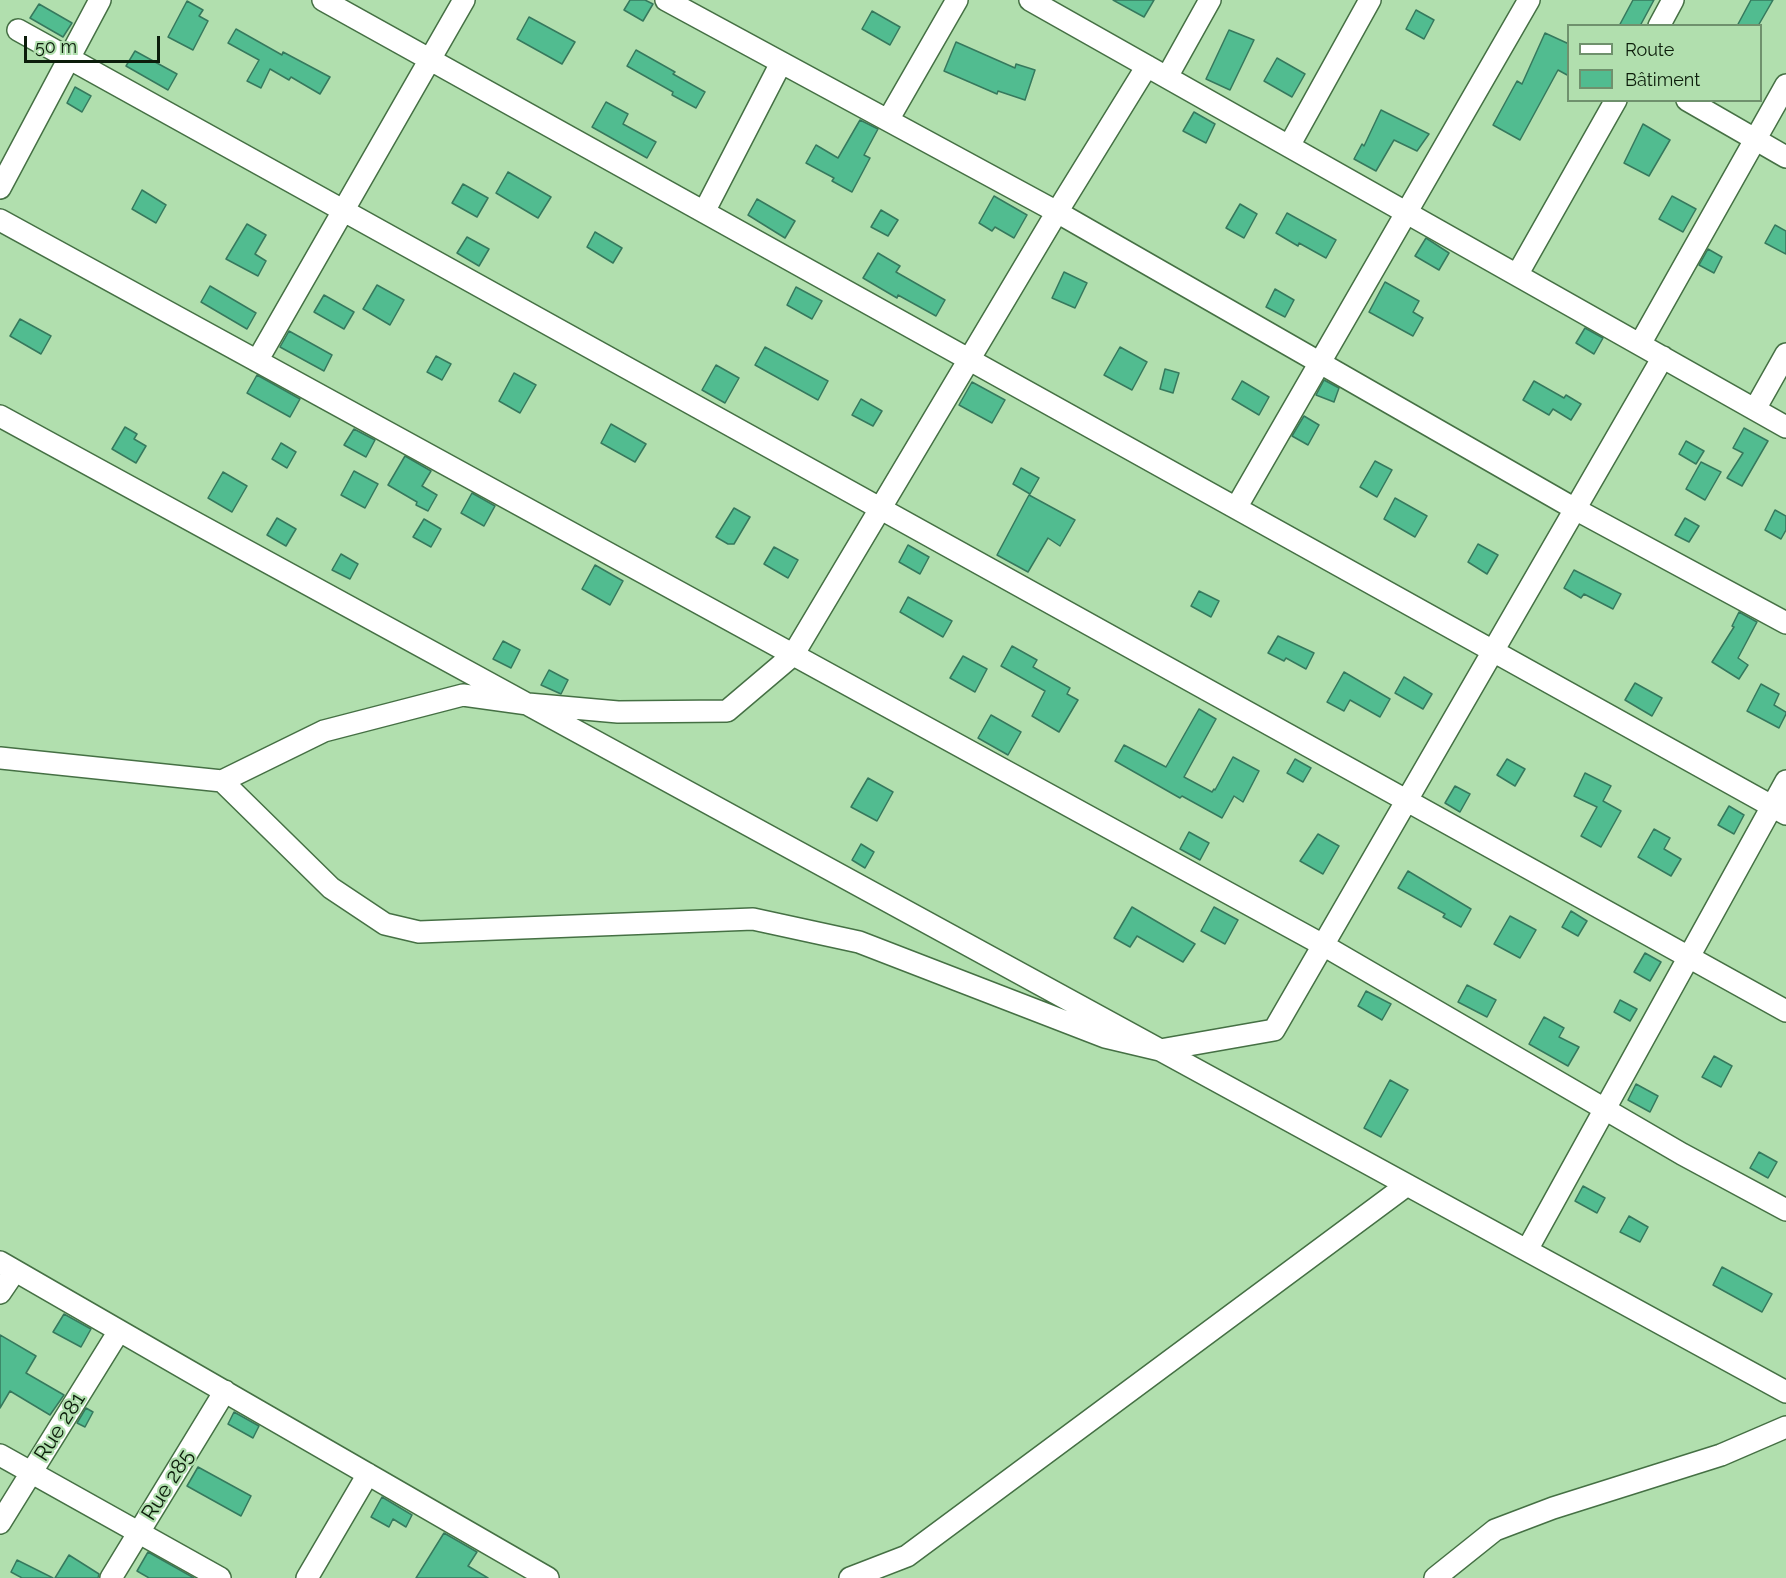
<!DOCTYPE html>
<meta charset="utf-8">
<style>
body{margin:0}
#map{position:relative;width:1786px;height:1578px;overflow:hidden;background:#b1dfae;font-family:Raleway,sans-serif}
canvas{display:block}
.legend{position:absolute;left:1567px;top:24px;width:195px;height:78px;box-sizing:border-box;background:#b1dfae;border:2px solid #6f916d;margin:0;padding:8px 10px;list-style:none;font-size:18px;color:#0c1d0b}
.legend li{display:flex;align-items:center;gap:12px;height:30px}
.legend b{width:30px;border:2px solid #6f916d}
.scale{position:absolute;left:24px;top:36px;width:136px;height:27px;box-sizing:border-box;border:3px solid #0c1d0b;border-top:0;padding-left:8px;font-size:18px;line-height:21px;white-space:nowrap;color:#0c1d0b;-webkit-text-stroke:4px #b1dfae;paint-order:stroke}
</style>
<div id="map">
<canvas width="1786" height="1578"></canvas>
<ul class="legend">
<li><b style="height:8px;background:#fff"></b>Route</li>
<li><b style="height:16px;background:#51bc90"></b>Bâtiment</li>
</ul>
<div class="scale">50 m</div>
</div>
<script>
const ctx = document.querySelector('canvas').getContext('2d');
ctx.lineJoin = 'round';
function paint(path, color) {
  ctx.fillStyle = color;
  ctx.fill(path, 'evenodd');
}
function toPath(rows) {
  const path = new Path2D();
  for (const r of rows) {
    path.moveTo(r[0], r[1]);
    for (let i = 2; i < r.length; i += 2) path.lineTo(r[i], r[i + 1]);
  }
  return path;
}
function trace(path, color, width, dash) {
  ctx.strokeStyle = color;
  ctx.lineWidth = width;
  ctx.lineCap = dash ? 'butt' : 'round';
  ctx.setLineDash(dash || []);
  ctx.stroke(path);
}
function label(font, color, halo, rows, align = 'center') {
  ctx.font = font + ' Raleway,sans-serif';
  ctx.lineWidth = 4.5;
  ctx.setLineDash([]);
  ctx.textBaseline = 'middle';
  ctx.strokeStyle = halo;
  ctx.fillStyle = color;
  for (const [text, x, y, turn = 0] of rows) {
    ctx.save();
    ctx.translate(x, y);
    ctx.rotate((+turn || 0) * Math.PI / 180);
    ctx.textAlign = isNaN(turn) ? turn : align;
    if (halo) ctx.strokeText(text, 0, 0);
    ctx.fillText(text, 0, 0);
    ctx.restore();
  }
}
const building = toPath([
 [630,0,645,0,653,4,643,21,624,10,630,0],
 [1113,0,1154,0,1144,17,1113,0],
 [1633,0,1654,0,1640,26,1619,26,1633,0],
 [1751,0,1773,0,1758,26,1737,26,1751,0],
 [187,1,203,10,199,16,208,21,193,50,168,37,187,1],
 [39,4,72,23,63,37,30,18,39,4],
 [1416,10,1434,20,1424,39,1406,29,1416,10],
 [872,11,900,27,890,45,862,29,872,11],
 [529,17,575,42,562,64,517,39,529,17],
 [236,29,282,55,283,52,330,77,320,94,291,77,289,80,270,69,261,88,247,81,259,60,228,43,236,29],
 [1229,30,1254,40,1230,90,1206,79,1229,30],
 [1545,33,1569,44,1569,76,1558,70,1520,140,1493,125,1517,81,1522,84,1545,33],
 [956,42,1015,68,1016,64,1035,70,1025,100,998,91,997,94,944,71,956,42],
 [636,50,675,72,673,74,705,92,696,108,672,95,673,92,627,66,636,50],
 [135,51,177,74,168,90,126,66,135,51],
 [1277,58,1305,74,1292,97,1264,81,1277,58],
 [75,87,91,96,82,112,67,103,75,87],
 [606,102,628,114,623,124,656,142,647,158,592,127,606,102],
 [1381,110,1429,134,1417,151,1394,140,1376,171,1354,159,1362,144,1364,146,1381,110],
 [1194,112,1215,124,1206,143,1183,131,1194,112],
 [860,120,878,129,864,155,870,158,852,192,832,181,834,178,806,163,816,145,838,158,860,120],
 [1643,124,1670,140,1649,176,1624,163,1643,124],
 [508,172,551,197,538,218,496,193,508,172],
 [463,184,488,198,477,217,452,203,463,184],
 [142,190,166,205,156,223,132,209,142,190],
 [994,196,1027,215,1014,238,995,227,992,231,979,223,994,196],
 [1672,196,1696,209,1683,232,1659,219,1672,196],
 [757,199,795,221,785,238,748,215,757,199],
 [1240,204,1257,214,1244,238,1226,228,1240,204],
 [881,210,898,220,888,236,871,227,881,210],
 [1287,213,1336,240,1326,258,1299,243,1298,246,1276,233,1287,213],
 [247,224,266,235,255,254,266,261,258,276,226,259,247,224],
 [1775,225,1786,231,1786,254,1765,243,1775,225],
 [595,232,622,248,613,263,587,247,595,232],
 [467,237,489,249,479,266,457,253,467,237],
 [1426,238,1449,253,1439,270,1415,256,1426,238],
 [1708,249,1722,257,1714,273,1699,265,1708,249],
 [878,253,900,266,896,272,945,300,936,316,898,295,897,298,863,278,878,253],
 [1064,272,1087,283,1075,308,1052,298,1064,272],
 [1385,282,1419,301,1413,312,1423,318,1413,336,1369,312,1385,282],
 [377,285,404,300,390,325,363,309,377,285],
 [210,286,256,313,247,329,201,302,210,286],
 [796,287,822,301,812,319,787,305,796,287],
 [1275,289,1294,300,1285,317,1266,307,1275,289],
 [324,295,354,312,344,329,314,312,324,295],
 [20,319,51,336,41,354,10,336,20,319],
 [1585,328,1603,338,1594,354,1576,343,1585,328],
 [289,331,332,355,324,371,280,347,289,331],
 [765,347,828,381,818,400,755,365,765,347],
 [1120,347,1147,362,1132,390,1104,375,1120,347],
 [436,356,451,364,442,380,427,372,436,356],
 [716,365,739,378,725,403,702,390,716,365],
 [1165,369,1179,373,1173,393,1160,389,1165,369],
 [514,373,536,385,520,413,499,401,514,373],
 [257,375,300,399,290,417,247,393,257,375],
 [1324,380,1339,388,1334,402,1316,395,1324,380],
 [1242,381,1269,397,1259,415,1232,399,1242,381],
 [1534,381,1564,398,1566,395,1581,404,1571,420,1553,409,1549,415,1523,400,1534,381],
 [972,382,1005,400,992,423,959,405,972,382],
 [861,399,882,411,873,426,852,415,861,399],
 [1304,416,1319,425,1308,445,1292,436,1304,416],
 [611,424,646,444,635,462,601,443,611,424],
 [125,427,137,434,134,439,146,446,136,463,112,449,125,427],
 [1744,428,1768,441,1742,486,1727,478,1743,453,1733,448,1744,428],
 [354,429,375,440,366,457,344,445,354,429],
 [1686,441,1704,451,1696,464,1679,454,1686,441],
 [281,443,296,452,287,468,272,459,281,443],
 [405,456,431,471,422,486,437,495,428,511,416,505,417,502,388,485,405,456],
 [1375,461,1392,470,1377,497,1360,487,1375,461],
 [1701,462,1721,472,1705,500,1686,489,1701,462],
 [1021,468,1039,478,1030,494,1013,484,1021,468],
 [354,471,378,484,365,508,341,495,354,471],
 [223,472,247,486,232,512,208,498,223,472],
 [472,493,495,506,484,526,461,513,472,493],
 [1029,495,1075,520,1060,546,1048,538,1028,572,997,555,1029,495],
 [1395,498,1427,516,1415,537,1384,519,1395,498],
 [734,508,750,517,734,544,728,544,716,537,734,508],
 [1775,510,1786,516,1786,530,1781,539,1765,530,1775,510],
 [277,518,296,529,286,546,267,535,277,518],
 [1685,518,1699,526,1689,542,1675,535,1685,518],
 [424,519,441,529,431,547,413,537,424,519],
 [1478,544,1498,555,1487,574,1468,562,1478,544],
 [908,545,929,557,920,574,899,562,908,545],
 [774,547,798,560,788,578,764,564,774,547],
 [341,554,358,564,350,579,332,570,341,554],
 [595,565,623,581,610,605,582,589,595,565],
 [1574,570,1621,594,1613,609,1584,594,1581,598,1564,588,1574,570],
 [1199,591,1219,601,1211,617,1191,606,1199,591],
 [908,597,952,621,943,637,900,612,908,597],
 [1739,612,1757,622,1738,658,1748,665,1739,679,1712,662,1734,627,1732,626,1739,612],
 [1278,636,1314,653,1306,669,1286,658,1284,661,1268,653,1278,636],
 [503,641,520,650,511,668,493,659,503,641],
 [1012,646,1037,660,1033,667,1070,688,1067,694,1078,700,1059,732,1032,716,1045,691,1001,666,1012,646],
 [963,656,987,669,975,692,950,678,963,656],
 [549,670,568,680,561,694,541,685,549,670],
 [1344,672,1390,699,1380,717,1350,700,1344,711,1327,702,1344,672],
 [1404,677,1432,694,1423,709,1395,693,1404,677],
 [1635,683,1662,698,1652,716,1625,700,1635,683],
 [1761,684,1779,694,1774,705,1786,712,1786,714,1779,728,1747,711,1761,684],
 [1199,709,1216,719,1184,777,1212,792,1214,789,1215,790,1233,757,1259,771,1243,802,1234,796,1222,818,1182,796,1180,798,1115,761,1124,745,1166,767,1199,709],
 [991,715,1021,732,1008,755,978,738,991,715],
 [1295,759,1311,768,1303,782,1287,773,1295,759],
 [1507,759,1525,769,1515,786,1497,775,1507,759],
 [1585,773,1611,786,1603,801,1621,811,1601,847,1581,836,1597,807,1574,796,1585,773],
 [868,778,893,792,877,821,851,807,868,778],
 [1455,786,1470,794,1460,812,1445,803,1455,786],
 [1729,806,1744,815,1734,834,1718,825,1729,806],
 [1654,829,1670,838,1664,849,1681,859,1671,876,1638,857,1654,829],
 [1189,832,1209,843,1200,860,1180,849,1189,832],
 [1318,834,1339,846,1323,874,1300,861,1318,834],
 [861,844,874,852,865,868,852,860,861,844],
 [1408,871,1471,909,1461,927,1443,917,1445,914,1398,888,1408,871],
 [1132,907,1195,944,1183,962,1137,936,1130,947,1114,938,1132,907],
 [1214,907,1238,920,1225,944,1201,931,1214,907],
 [1571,911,1587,921,1578,936,1562,927,1571,911],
 [1510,916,1536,930,1520,958,1494,944,1510,916],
 [1645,953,1661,962,1650,981,1634,972,1645,953],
 [1467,985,1496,1000,1487,1017,1458,1002,1467,985],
 [1366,991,1391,1004,1382,1020,1358,1006,1366,991],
 [1620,1000,1637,1009,1630,1021,1614,1012,1620,1000],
 [1544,1017,1564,1028,1559,1037,1579,1047,1568,1066,1529,1044,1544,1017],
 [1714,1056,1732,1066,1721,1087,1702,1077,1714,1056],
 [1390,1080,1408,1090,1381,1137,1364,1128,1390,1080],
 [1636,1084,1658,1096,1650,1112,1628,1100,1636,1084],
 [1759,1152,1777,1162,1768,1178,1750,1168,1759,1152],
 [1583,1186,1605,1198,1597,1213,1575,1201,1583,1186],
 [1629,1216,1648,1227,1640,1242,1620,1232,1629,1216],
 [1722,1267,1772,1294,1762,1312,1713,1285,1722,1267],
 [64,1314,91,1329,81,1347,53,1332,64,1314],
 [0,1335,36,1356,26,1373,64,1395,50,1415,10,1391,0,1408,0,1335],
 [86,1408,93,1412,85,1427,77,1423,86,1408],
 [234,1412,259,1426,253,1438,228,1424,234,1412],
 [198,1467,251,1496,241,1516,187,1486,198,1467],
 [382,1497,412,1515,406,1527,393,1519,389,1527,371,1517,382,1497],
 [444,1533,477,1552,468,1566,488,1578,416,1578,444,1533],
 [148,1552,194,1578,149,1578,137,1571,148,1552],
 [69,1555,99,1574,98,1578,55,1578,69,1555],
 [17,1560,53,1578,22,1578,11,1572,17,1560]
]);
paint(building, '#51bc90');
trace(building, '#36795d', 1.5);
const street = toPath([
 [323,0,1786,814],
 [666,0,1057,212,1575,509,1786,623],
 [1030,0,1786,427],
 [1659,26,1673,0],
 [18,30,1786,1011],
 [1167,77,1210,0],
 [1687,100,1786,157],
 [888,120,957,0],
 [1289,146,1370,0],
 [0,188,100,0],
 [704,212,781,63],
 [0,220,1323,945,1682,1154,1786,1210],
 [1517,275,1616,100],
 [1640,344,1786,85],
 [257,361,464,0],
 [1755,409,1786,354],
 [0,416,1786,1392],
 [1236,508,1529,0],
 [0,758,222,781,324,731,463,695,528,704,618,712,727,711,793,655,1057,212,1147,66],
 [222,781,331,888,385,924,419,932,753,919,859,942,1105,1037,1160,1050,1274,1030,1663,357],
 [1527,1250,1786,781],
 [0,1262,548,1578],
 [0,1293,15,1271],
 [0,1455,220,1578],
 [0,1523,119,1331],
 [111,1578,225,1391],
 [307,1578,368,1474],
 [850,1578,907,1556,1407,1185],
 [1435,1578,1495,1530,1553,1508,1721,1455,1786,1427]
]);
trace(street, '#457044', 24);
trace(street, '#fff', 21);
label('21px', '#0c1d0b', '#b1dfae', [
 ["Rue 281",60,1427,-58],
 ["Rue 285",168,1485,-58]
]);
</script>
